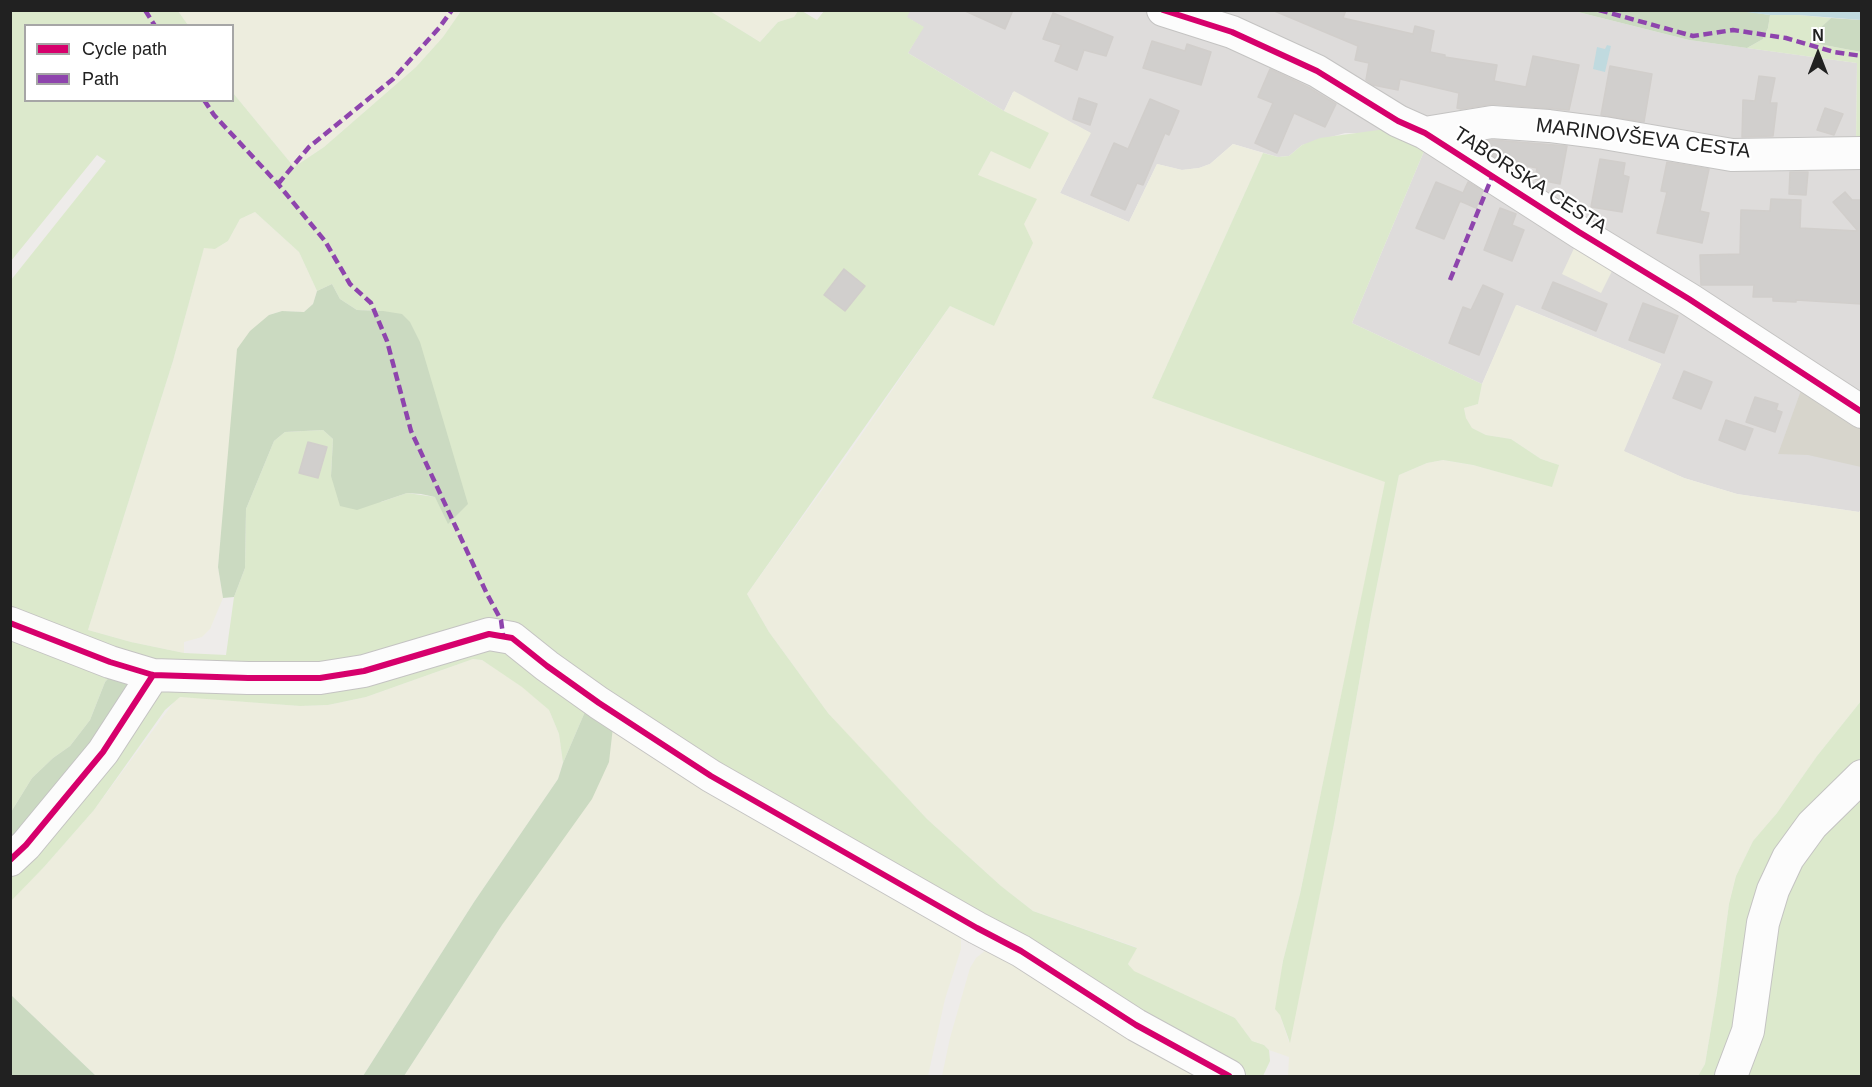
<!DOCTYPE html>
<meta charset="utf-8">
<style>
body{margin:0}
#map{position:relative;width:1872px;height:1087px;overflow:hidden;background:#eeecea;font-family:Helvetica,sans-serif}
canvas{display:block}
.frame{position:absolute;inset:0;border:12px solid #212121;pointer-events:none}
.legend{position:absolute;left:24px;top:24px;width:210px;height:78px;box-sizing:border-box;background:#fff;border:2px solid #a6a6a6;margin:0;padding:8px 10px;list-style:none;font-size:18px;color:#212121}
.legend li{display:flex;align-items:center;gap:12px;height:30px}
.legend b{width:30px;border:2px solid #a6a6a6}
.north{position:absolute;left:1788px;top:24px;width:60px;height:60px;-webkit-text-stroke:4px #fff;paint-order:stroke;rotate:0deg;font-size:16px;font-weight:700;line-height:24px;text-align:center;color:#212121}
.north::after{content:'';display:block;margin:auto;width:21px;height:27px;background:#212121;clip-path:polygon(50% 0,100% 100%,50% 72%,0 100%)}
</style>
<div id="map">
<canvas width="1872" height="1087"></canvas>
<div class="frame"></div>
<ul class="legend">
<li><b style="height:8px;background:#d6006c"></b>Cycle path</li>
<li><b style="height:8px;background:#8e44ad"></b>Path</li>
</ul>
<div class="north">N</div>
</div>
<script>
const ctx = document.querySelector('canvas').getContext('2d');
ctx.lineJoin = 'round';
function paint(path, color) {
  ctx.fillStyle = color;
  ctx.fill(path, 'evenodd');
}
function toPath(rows) {
  const path = new Path2D();
  for (const r of rows) {
    path.moveTo(r[0], r[1]);
    for (let i = 2; i < r.length; i += 2) path.lineTo(r[i], r[i + 1]);
  }
  return path;
}
function trace(path, color, width, dash) {
  ctx.strokeStyle = color;
  ctx.lineWidth = width;
  ctx.lineCap = dash ? 'butt' : 'round';
  ctx.setLineDash(dash || []);
  ctx.stroke(path);
}
function label(font, color, halo, rows, align = 'center') {
  ctx.font = font + ' Helvetica,sans-serif';
  ctx.lineWidth = 4.5;
  ctx.setLineDash([]);
  ctx.textBaseline = 'middle';
  ctx.strokeStyle = halo;
  ctx.fillStyle = color;
  for (const [text, x, y, turn = 0] of rows) {
    ctx.save();
    ctx.translate(x, y);
    ctx.rotate((+turn || 0) * Math.PI / 180);
    ctx.textAlign = isNaN(turn) ? turn : align;
    if (halo) ctx.strokeText(text, 0, 0);
    ctx.fillText(text, 0, 0);
    ctx.restore();
  }
}
paint(toPath([
 [910,10,1574,11,1689,40,1857,63,1856,147,1862,148,1861,509,1859,512,1737,494,1684,478,1623,451,1661,364,1517,305,1482,384,1352,323,1427,144,1363,133,1345,133,1302,145,1289,156,1278,157,1233,144,1210,164,1199,168,1182,170,1157,164,1129,222,1060,193,1090,133,1013,92,1004,111,908,53,923,27,906,17]
]), '#dedcdb');
paint(toPath([
 [1803,385,1861,421,1861,467,1808,455,1778,454]
]), '#d7d5cc');
paint(toPath([
 [178,11,461,11,443,37,416,67,324,147,294,167,233,93,232,26,188,25],
 [710,11,798,11,794,17,778,22,760,42],
 [1014,91,1091,133,1060,193,1129,222,1157,164,1182,170,1199,168,1210,164,1233,144,1263,153,1152,398,1386,481,1300,894,1283,961,1280,1015,1289,1042,1334,824,1371,615,1399,475,1427,463,1443,460,1473,465,1552,486,1558,465,1541,459,1511,439,1486,435,1472,428,1466,418,1464,408,1478,404,1482,384,1516,305,1661,364,1624,451,1684,478,1737,494,1859,512,1861,509,1861,701,1817,756,1777,813,1753,841,1736,876,1729,904,1717,993,1705,1064,1698,1076,1288,1076,1289,1057,1269,1050,1264,1045,1252,1041,1235,1018,1133,971,1128,964,1136,947,1033,911,1001,886,927,819,845,732,828,713,769,632,747,594,851,450,950,306,994,326,978,175,991,151,1049,134,1004,111],
 [255,212,299,252,317,291,313,304,304,312,282,311,269,315,221,538,218,567,223,598,210,629,202,637,184,642,184,653,131,642,88,630,173,361,204,247,215,249,228,241,240,219],
 [1576,244,1616,263,1601,293,1562,274],
 [473,659,482,660,523,687,549,710,559,734,563,763,558,779,474,902,363,1076,96,1076,11,995,10,901,44,867,94,810,174,702,180,697,202,698,300,706,328,705,366,697],
 [613,727,961,931,961,949,945,999,928,1076,404,1076,502,925],
 [996,948,1206,1076,942,1076,950,1038,970,968,976,958,986,950]
]), '#ededde');
paint(toPath([
 [11,11,178,11,188,25,26,26,26,100,232,100,233,93,294,167,324,147,416,67,443,37,461,11,710,11,760,42,778,22,794,17,798,11,802,11,817,20,824,11,910,11,907,17,924,27,908,53,1004,111,1049,133,1030,169,991,151,978,175,1037,199,1024,224,1033,243,994,326,950,306,747,594,769,632,828,713,927,819,1001,886,1033,911,1137,948,1128,964,1134,971,1235,1018,1252,1041,1264,1045,1269,1050,1270,1061,1263,1076,1249,1076,1148,1025,829,833,510,629,357,664,175,671,11,616,11,280,106,161,97,155,11,261],
 [255,212,299,252,317,291,332,284,340,299,357,310,383,311,435,497,407,493,381,502,331,476,333,439,323,430,285,432,274,441,246,509,245,568,234,597,226,655,184,653,131,642,88,630,173,361,204,248,215,249,228,241,240,219],
 [1770,15,1799,15,1831,18,1818,30,1819,44,1861,52,1861,148,1856,148,1857,63,1747,48,1763,39,1768,28],
 [1393,128,1427,144,1352,323,1482,384,1478,404,1464,408,1466,418,1472,428,1486,435,1511,439,1541,459,1559,465,1552,487,1473,465,1443,460,1427,463,1399,475,1371,615,1334,824,1290,1043,1280,1015,1275,1009,1283,961,1300,894,1385,482,1152,398,1263,153,1278,157,1289,156,1302,145,1320,138],
 [11,631,114,672,105,682,90,720,70,746,53,758,32,778,11,812],
 [508,645,587,707,563,763,559,734,549,710,522,687,482,660,473,659,366,697,328,705,300,706,180,697,165,710,94,810,44,867,11,901,11,872,160,691,174,686],
 [1861,701,1861,764,1798,828,1723,1076,1698,1076,1705,1064,1717,993,1729,904,1736,876,1753,841,1777,813,1817,756],
 [1861,791,1861,1076,1742,1076,1771,917,1791,867]
]), '#dce9cc');
paint(toPath([
 [1738,10,1770,15,1768,28,1763,39,1747,48,1689,40,1574,11],
 [1831,18,1861,20,1861,52,1819,44,1816,38,1818,30],
 [332,284,340,299,357,310,383,311,402,314,410,322,420,342,468,504,448,524,435,497,421,494,407,493,357,510,340,506,331,476,333,439,323,430,285,432,274,441,246,509,245,568,234,597,223,598,218,567,237,349,250,331,269,315,282,311,304,312,313,304,317,291],
 [114,672,132,683,121,708,11,851,11,812,32,778,53,758,70,746,90,720,105,682],
 [587,707,613,727,609,762,592,799,502,925,404,1076,363,1076,474,902,558,779,563,763],
 [10,995,11,995,96,1076,11,1076]
]), '#cbdac1');
paint(toPath([
 [1738,11,1861,11,1861,20,1799,15,1770,15],
 [1607,45,1611,46,1605,72,1593,69,1597,47,1605,49]
]), '#c0dadf');
const building = toPath([
 [963,10,1013,10,1005,29,963,10],
 [1272,10,1346,10,1343,18,1413,34,1415,26,1434,31,1430,52,1445,55,1445,57,1497,65,1494,81,1526,87,1533,56,1579,65,1569,110,1493,104,1461,109,1457,108,1459,93,1400,79,1398,90,1373,85,1366,80,1369,63,1355,60,1358,46,1272,10],
 [1053,13,1113,37,1106,56,1084,50,1077,70,1055,61,1061,45,1043,39,1053,13],
 [1152,41,1185,51,1187,44,1211,52,1201,85,1143,68,1152,41],
 [1610,66,1652,74,1644,122,1601,115,1610,66],
 [1270,69,1308,87,1336,104,1325,127,1294,113,1277,153,1255,143,1273,103,1258,97,1270,69],
 [1759,76,1775,78,1770,103,1777,103,1773,136,1742,137,1743,100,1755,101,1759,76],
 [1079,98,1097,104,1090,125,1073,119,1079,98],
 [1150,99,1179,111,1169,135,1165,133,1143,185,1137,183,1125,210,1091,195,1114,143,1128,149,1150,99],
 [1825,108,1843,114,1834,135,1817,130,1825,108],
 [1493,140,1567,146,1560,184,1535,179,1537,168,1501,161,1484,150,1486,141,1493,140],
 [1600,159,1625,163,1623,175,1629,177,1622,212,1591,207,1600,159],
 [1667,162,1709,169,1700,211,1709,213,1702,243,1657,233,1667,192,1661,191,1667,162],
 [1790,172,1808,172,1806,195,1789,194,1790,172],
 [1436,182,1463,193,1468,182,1483,191,1476,208,1460,201,1444,239,1416,228,1436,182],
 [1845,192,1852,200,1862,200,1862,304,1796,300,1796,302,1773,301,1773,297,1753,297,1754,285,1701,285,1700,255,1740,254,1741,210,1770,211,1771,199,1801,200,1800,228,1858,231,1833,202,1845,192],
 [1500,208,1516,214,1512,225,1524,230,1512,261,1484,250,1500,208],
 [844,269,865,286,845,311,824,295,844,269],
 [1553,282,1607,304,1596,331,1542,308,1553,282],
 [1483,285,1503,294,1479,355,1449,343,1463,307,1471,310,1483,285],
 [1643,303,1678,316,1664,353,1629,340,1643,303],
 [1684,371,1712,382,1701,409,1673,398,1684,371],
 [1755,397,1778,404,1776,410,1782,412,1775,432,1746,422,1755,397],
 [1726,420,1753,429,1745,450,1719,440,1726,420],
 [308,442,327,447,318,478,299,473,308,442]
]);
paint(building, '#d1cfcd');
trace(building, '#d1cecb', 1.5);
const minor = toPath([
 [1163,10,1232,32,1317,71,1398,121,1425,133,1579,232,1689,299,1862,412],
 [1425,133,1492,122,1549,126,1604,133,1732,155,1862,153],
 [10,623,110,662,153,675,248,678,320,678,364,671,489,634,512,638,547,666,599,703,711,776,977,928,1021,951,1136,1025,1229,1076],
 [10,860,26,845,103,752,153,675],
 [1731,1076,1748,1031,1763,923,1773,890,1788,858,1812,825,1862,776]
]);
trace(minor, '#c4c3c2', 34);
trace(minor, '#fcfcfc', 32);
trace(toPath([
 [145,10,155,26],
 [1599,10,1693,36,1733,30,1786,38,1834,52,1862,56],
 [204,100,214,115,278,184,325,241,350,284,371,303,387,341,411,431,487,594,501,620,503,635],
 [278,184,309,147,393,79,439,28,452,10],
 [1450,280,1492,177]
]), '#8e44ad', 4.5, [9, 4.5]);
trace(toPath([
 [1163,10,1232,32,1317,71,1398,121,1425,133,1579,232,1689,299,1862,412],
 [10,623,110,662,153,675,248,678,320,678,364,671,489,634,512,638,547,666,599,703,711,776,977,928,1021,951,1136,1025,1229,1076],
 [10,860,26,845,103,752,153,675]
]), '#d6006c', 6);
label('20px', '#212121', '#fff', [
 ["MARINOVŠEVA CESTA",1643,139,7],
 ["TABORSKA CESTA",1530,181,33]
]);
</script>
